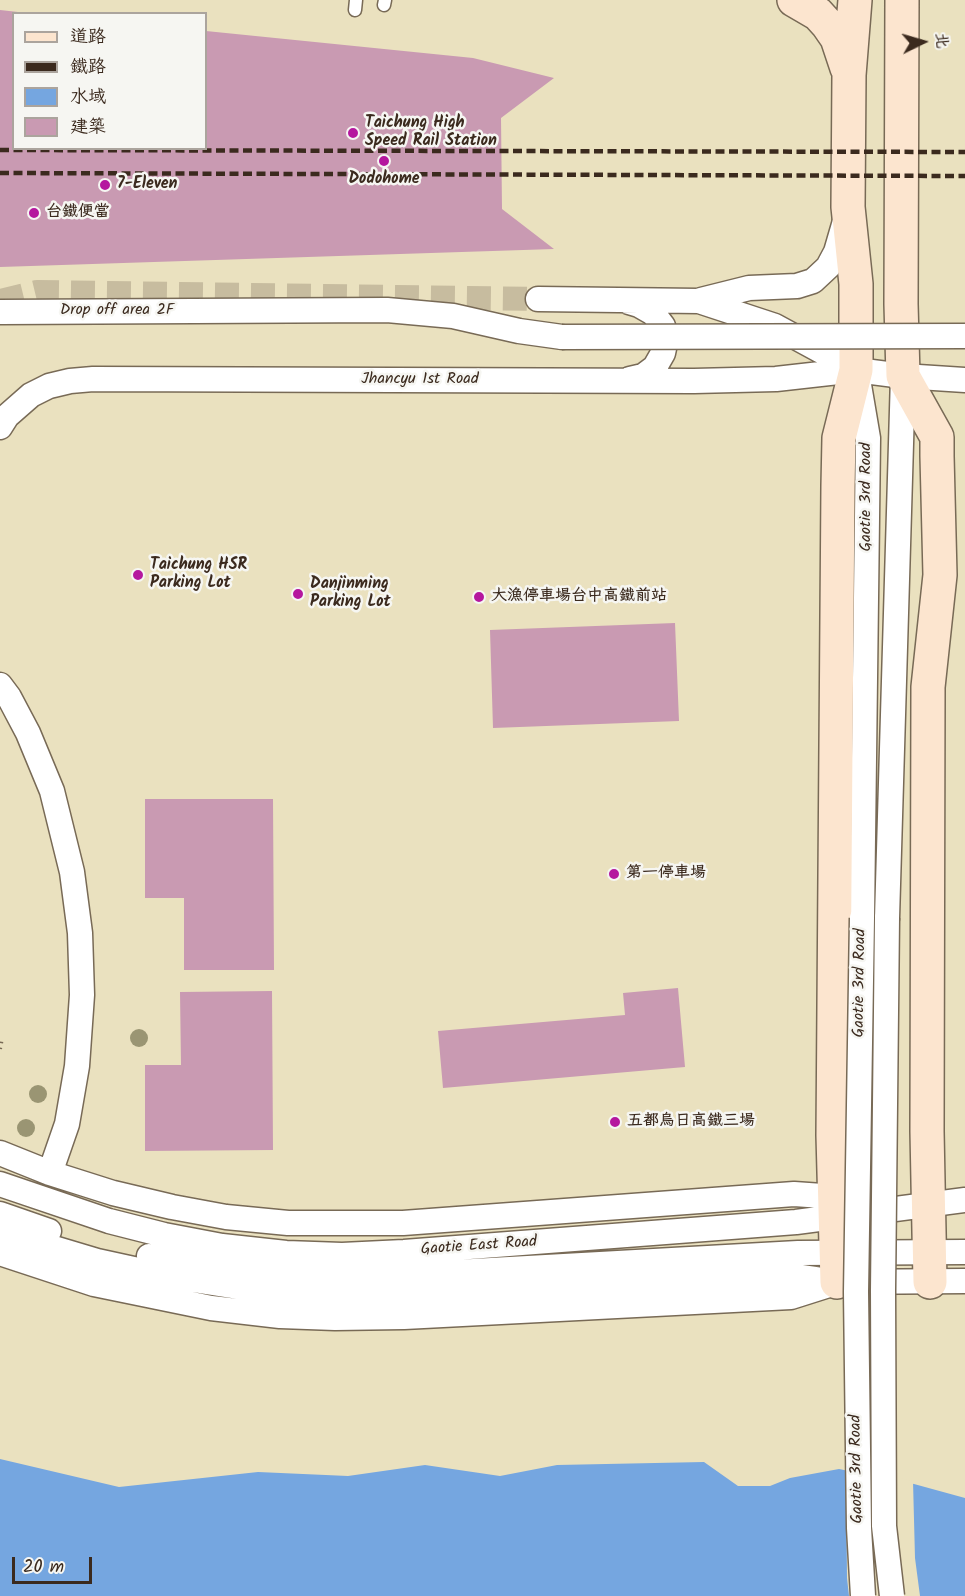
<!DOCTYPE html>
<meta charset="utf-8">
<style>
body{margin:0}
#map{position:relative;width:965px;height:1596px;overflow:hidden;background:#eae1bf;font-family:Kalam,"LXGW WenKai TC",sans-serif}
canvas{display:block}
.legend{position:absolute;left:12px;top:12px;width:195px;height:138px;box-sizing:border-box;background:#f6f6f2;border:2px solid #aba49d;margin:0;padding:8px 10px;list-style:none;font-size:18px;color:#3b2a1e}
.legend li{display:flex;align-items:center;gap:12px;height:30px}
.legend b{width:30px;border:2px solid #aba49d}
.north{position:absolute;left:893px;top:12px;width:60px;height:60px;-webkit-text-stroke:4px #f6f6f2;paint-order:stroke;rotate:85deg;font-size:16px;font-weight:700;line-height:24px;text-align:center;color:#3b2a1e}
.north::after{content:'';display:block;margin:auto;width:21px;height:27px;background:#3b2a1e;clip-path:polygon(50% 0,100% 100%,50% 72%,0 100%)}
.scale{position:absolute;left:12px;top:1557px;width:80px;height:27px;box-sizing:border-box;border:3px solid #3b2a1e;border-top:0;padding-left:8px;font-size:18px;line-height:21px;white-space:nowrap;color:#3b2a1e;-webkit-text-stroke:4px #f6f6f2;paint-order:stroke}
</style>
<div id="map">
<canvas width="965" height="1596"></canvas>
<ul class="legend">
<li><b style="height:8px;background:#fce5cf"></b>道路</li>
<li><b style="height:8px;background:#3b2a1e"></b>鐵路</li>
<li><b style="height:16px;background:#75a6e0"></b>水域</li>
<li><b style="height:16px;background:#c99ab2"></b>建築</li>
</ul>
<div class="north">北</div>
<div class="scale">20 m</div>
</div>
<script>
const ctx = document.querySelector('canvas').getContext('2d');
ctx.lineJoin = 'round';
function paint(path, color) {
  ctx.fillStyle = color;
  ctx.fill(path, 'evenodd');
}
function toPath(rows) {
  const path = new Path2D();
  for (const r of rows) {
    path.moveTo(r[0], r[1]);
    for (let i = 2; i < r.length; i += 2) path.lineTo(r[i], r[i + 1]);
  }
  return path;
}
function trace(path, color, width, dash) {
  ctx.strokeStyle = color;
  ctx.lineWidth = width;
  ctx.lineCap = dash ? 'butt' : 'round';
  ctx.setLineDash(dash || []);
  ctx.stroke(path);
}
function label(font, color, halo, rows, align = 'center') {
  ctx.font = font + ' Kalam,"LXGW WenKai TC",sans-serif';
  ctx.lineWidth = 5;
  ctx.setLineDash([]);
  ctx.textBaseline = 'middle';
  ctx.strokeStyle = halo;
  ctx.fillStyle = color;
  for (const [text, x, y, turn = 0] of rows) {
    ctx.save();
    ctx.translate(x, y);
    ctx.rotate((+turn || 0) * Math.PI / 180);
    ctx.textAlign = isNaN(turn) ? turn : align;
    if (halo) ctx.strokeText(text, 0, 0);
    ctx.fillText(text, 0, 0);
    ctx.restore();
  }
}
paint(toPath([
 [0,1459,119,1487,258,1472,348,1476,425,1465,500,1476,557,1465,704,1462,738,1486,770,1486,790,1478,839,1469,914,1484,965,1498,965,1596,0,1596]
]), '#75a6e0');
paint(toPath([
 [846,1468,913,1481,915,1558,920,1596,849,1596,847,1578]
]), '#eae1bf');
paint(toPath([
 [0,10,18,12,14,14,14,148,206,148,206,31,473,58,554,78,501,118,502,209,554,249,0,267],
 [675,623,679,721,493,728,490,630],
 [145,799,273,799,274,970,184,970,184,898,145,898],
 [678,988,685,1067,443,1088,438,1031,625,1015,623,993],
 [272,991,273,1150,145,1151,145,1065,181,1065,180,992]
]), '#c99ab2');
trace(toPath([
 [0,301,37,292,538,299]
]), '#c7bc9f', 24, [24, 12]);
const lane = toPath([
 [384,5,385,0],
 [355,10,356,0]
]);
const street = toPath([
 [538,299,699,301,775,326,856,370],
 [701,300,749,288,797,286,813,281,828,267,836,252,845,221],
 [629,302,639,305,653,313,663,326,666,339,663,353,655,367,643,376,630,379],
 [0,312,387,310,453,316,519,331,562,337],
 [858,379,868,438,862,918],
 [0,427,7,416,31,395,49,386,70,381,93,379,694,381,776,379,856,370,903,376,965,380],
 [0,685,9,697,28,733,52,791,72,872,80,933,82,995,77,1066,67,1124,50,1173],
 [887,918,903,376],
 [0,1153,50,1173,113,1193,172,1207,226,1217,288,1223,403,1223,794,1194,851,1198],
 [0,1184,109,1221,164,1235,222,1246,286,1253,342,1255,404,1252,796,1222,965,1200],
 [0,1214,49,1231],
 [0,1232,97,1261,161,1275,283,1294,342,1296,406,1295,789,1275,837,1282,965,1281],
 [0,1253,94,1284,211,1308,280,1316,335,1318,404,1317,791,1297,832,1284],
 [149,1256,219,1268,285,1274,342,1276,402,1275,798,1253,965,1252]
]);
const secondary = toPath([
 [794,0,818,14,828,25,837,38,847,68],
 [902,0,901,304,903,376,937,437,937,456,940,575,928,687,927,1131,930,1282],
 [837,1282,833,1135,838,486,839,438,856,370,856,284,848,207,849,75,855,0]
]);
trace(lane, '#786a56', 15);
trace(street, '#786a56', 27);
trace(secondary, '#786a56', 36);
trace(toPath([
 [0,1049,2,1038]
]), '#786a56', 4, [1.5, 4.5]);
trace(lane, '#fff', 12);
trace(street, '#fff', 24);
trace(secondary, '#fce5cf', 33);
trace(toPath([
 [0,150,965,152],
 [0,173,965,176]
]), '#3b2a1e', 4.5, [9, 4.5]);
const streetBridge = toPath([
 [562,337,965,336],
 [862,918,856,1292,859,1528,863,1596],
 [887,918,883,1290,884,1526,892,1596]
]);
trace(streetBridge, '#786a56', 27, []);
trace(streetBridge, '#fff', 24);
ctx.fillStyle = '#9a9573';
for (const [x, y] of [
 [139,1038],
 [38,1094],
 [26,1128]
]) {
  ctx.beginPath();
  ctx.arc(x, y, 9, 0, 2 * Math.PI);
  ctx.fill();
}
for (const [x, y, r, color] of [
 [353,133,6,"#b5179e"],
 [384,161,6,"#b5179e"],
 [105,185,6,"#b5179e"],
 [34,213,6,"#b5179e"],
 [138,575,6,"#b5179e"],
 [298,594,6,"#b5179e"],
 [479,597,6,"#b5179e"],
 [614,874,6,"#b5179e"],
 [615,1122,6,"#b5179e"]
]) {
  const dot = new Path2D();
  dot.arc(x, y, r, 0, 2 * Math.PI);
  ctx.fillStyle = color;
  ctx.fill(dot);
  trace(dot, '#f6f6f2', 2);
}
label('bold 16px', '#3b2a1e', '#f6f6f2', [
 ["Taichung High",365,124],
 ["Speed Rail Station",365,142],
 ["Dodohome",384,180,"center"],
 ["7-Eleven",117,185],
 ["台鐵便當",46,213],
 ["Taichung HSR",150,566],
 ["Parking Lot",150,584],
 ["Danjinming",310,585],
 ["Parking Lot",310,603],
 ["大漁停車場台中高鐵前站",491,597],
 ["第一停車場",626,874],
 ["五都烏日高鐵三場",627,1122]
], 'left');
label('16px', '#3b2a1e', '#f6f6f2', [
 ["Drop off area 2F",117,311],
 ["Jhancyu 1st Road",420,380],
 ["Gaotie 3rd Road",867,497,-90],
 ["Gaotie 3rd Road",861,983,-89],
 ["Gaotie East Road",479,1247,-4],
 ["Gaotie 3rd Road",858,1469,-91]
]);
</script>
